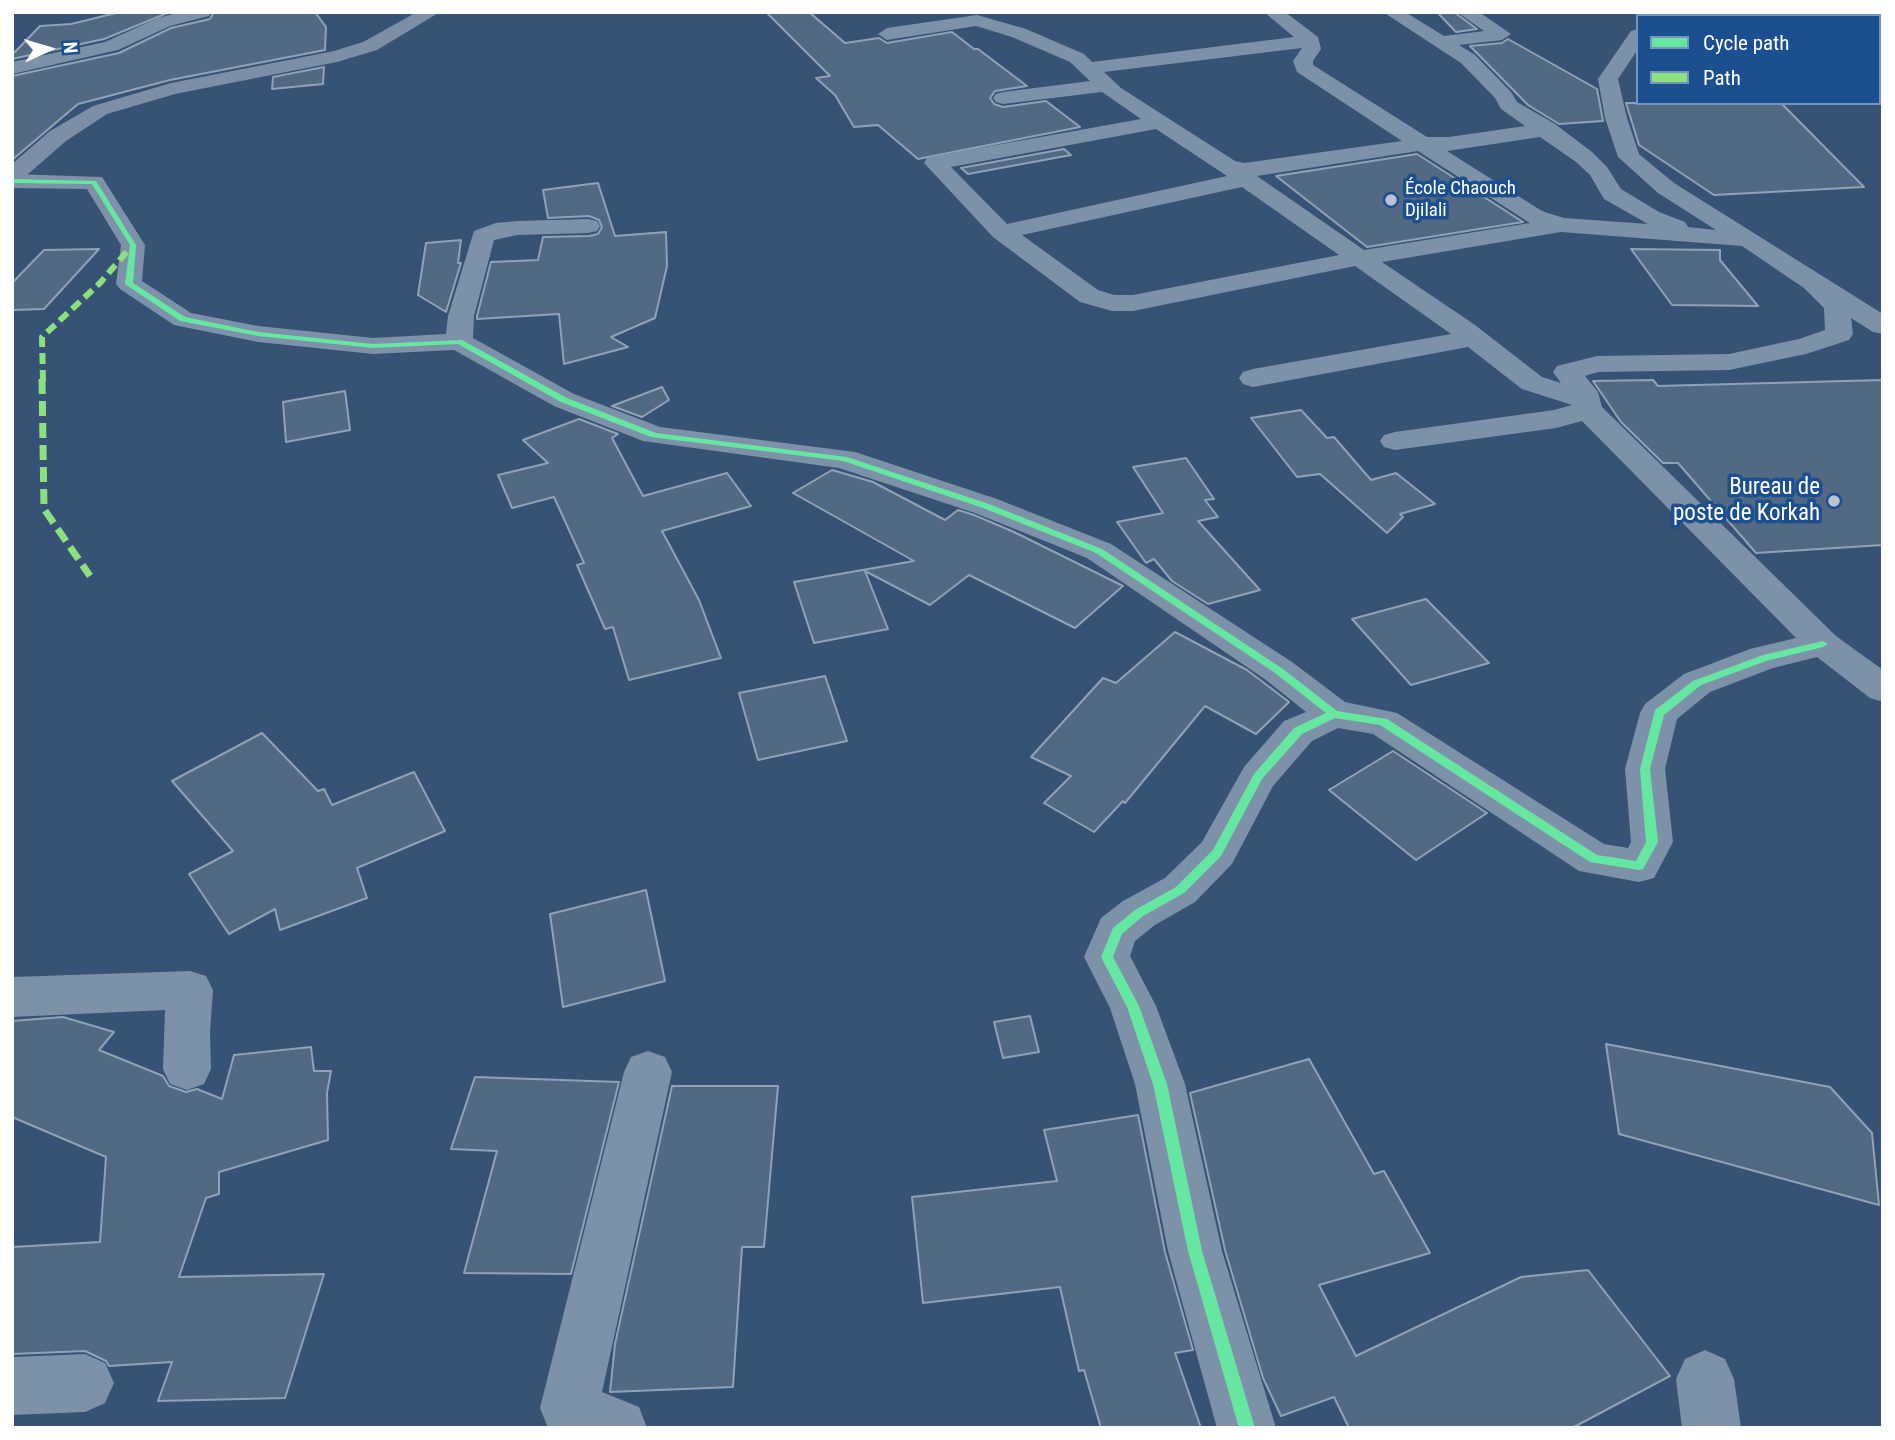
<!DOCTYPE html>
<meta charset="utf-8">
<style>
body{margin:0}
#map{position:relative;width:1895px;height:1440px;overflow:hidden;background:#365274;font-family:"Roboto Condensed",sans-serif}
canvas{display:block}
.frame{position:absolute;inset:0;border:14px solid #fff;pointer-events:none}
.legend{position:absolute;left:1636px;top:14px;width:245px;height:91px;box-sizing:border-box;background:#1b4f8f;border:2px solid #7695bc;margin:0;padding:9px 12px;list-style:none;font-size:21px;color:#fff}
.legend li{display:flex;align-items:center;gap:14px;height:35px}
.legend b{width:35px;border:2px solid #7695bc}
.north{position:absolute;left:14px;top:14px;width:70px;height:70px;-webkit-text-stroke:5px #1b4f8f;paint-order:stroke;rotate:86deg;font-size:19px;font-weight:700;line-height:28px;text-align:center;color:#fff}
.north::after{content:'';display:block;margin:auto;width:24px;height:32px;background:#fff;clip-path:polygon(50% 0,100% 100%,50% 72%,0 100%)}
</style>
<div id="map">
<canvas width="1895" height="1440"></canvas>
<div class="frame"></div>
<ul class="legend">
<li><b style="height:9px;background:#66e7a1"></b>Cycle path</li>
<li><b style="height:9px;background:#8de07e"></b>Path</li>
</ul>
<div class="north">N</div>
</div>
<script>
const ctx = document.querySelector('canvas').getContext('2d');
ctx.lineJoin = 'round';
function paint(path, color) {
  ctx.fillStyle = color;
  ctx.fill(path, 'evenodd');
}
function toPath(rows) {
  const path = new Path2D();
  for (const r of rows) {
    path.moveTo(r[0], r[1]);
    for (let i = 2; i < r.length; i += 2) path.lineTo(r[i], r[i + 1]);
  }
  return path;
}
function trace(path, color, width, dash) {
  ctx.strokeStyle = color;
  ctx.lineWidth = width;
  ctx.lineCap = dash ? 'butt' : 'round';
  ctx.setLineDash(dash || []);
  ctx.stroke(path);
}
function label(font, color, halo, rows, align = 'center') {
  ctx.font = font + ' "Roboto Condensed",sans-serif';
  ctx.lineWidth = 7;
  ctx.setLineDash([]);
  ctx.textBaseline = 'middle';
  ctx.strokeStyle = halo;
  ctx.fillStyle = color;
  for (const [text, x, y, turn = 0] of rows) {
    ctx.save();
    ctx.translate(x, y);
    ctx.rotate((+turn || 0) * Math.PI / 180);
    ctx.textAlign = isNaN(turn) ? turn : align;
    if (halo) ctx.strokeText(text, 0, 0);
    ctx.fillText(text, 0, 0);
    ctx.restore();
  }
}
const building = toPath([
 [120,12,170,12,104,39,12,59,12,55,40,26,71,24,120,12],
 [214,12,315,12,326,27,325,50,170,80,78,104,12,160,12,76,119,53,171,28,210,19,214,12],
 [766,12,809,12,845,43,879,38,887,43,952,32,974,49,978,49,1027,86,995,91,990,98,994,104,1003,107,1046,101,1080,127,918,159,878,125,854,127,835,95,816,78,830,76,766,12],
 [1437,12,1454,12,1477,29,1456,32,1437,12],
 [1508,39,1597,89,1603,121,1559,124,1528,105,1470,46,1502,43,1508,39],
 [324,67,323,84,272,89,273,77,324,67],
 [1626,103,1781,103,1864,187,1714,195,1639,145,1626,103],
 [1064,149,1071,155,968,174,961,168,1064,149],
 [1417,154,1523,222,1367,247,1276,176,1417,154],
 [598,183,615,236,666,232,667,266,655,318,611,337,628,347,564,364,559,314,477,319,477,316,491,262,538,260,543,237,589,236,598,234,602,227,599,220,589,216,548,218,543,190,598,183],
 [461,240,458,263,461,263,446,312,418,295,426,243,461,240],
 [99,249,44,309,12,310,12,283,44,250,99,249],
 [1631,249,1720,250,1720,260,1758,306,1672,305,1631,249],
 [1653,380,1658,386,1883,380,1883,545,1756,553,1678,463,1663,463,1621,422,1593,381,1653,380],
 [662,387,669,400,642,417,612,406,662,387],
 [345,391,350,430,286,442,283,402,345,391],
 [1301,410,1327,438,1334,437,1371,480,1396,473,1435,504,1400,514,1403,517,1387,533,1320,474,1297,477,1251,418,1301,410],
 [579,419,618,434,612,438,643,496,727,473,751,506,662,531,699,600,721,658,629,680,613,627,605,629,577,565,584,563,554,497,512,508,498,475,548,463,523,440,579,419],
 [1186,458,1214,499,1205,500,1218,517,1198,521,1260,590,1208,604,1172,581,1154,559,1146,563,1117,522,1163,513,1133,467,1186,458],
 [832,470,873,482,945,520,958,510,974,515,1014,532,1123,586,1075,628,969,575,930,605,865,571,888,629,814,643,794,582,914,561,793,493,832,470],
 [1426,599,1489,663,1411,685,1352,619,1426,599],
 [1175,632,1247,670,1289,702,1256,734,1205,706,1125,803,1123,801,1094,832,1044,803,1071,776,1031,757,1103,678,1116,683,1175,632],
 [825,676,847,741,758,760,739,693,825,676],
 [262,733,318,791,324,789,332,805,414,772,445,831,357,868,367,898,280,930,275,909,229,934,189,874,233,851,172,781,262,733],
 [1393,751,1487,813,1416,860,1329,790,1393,751],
 [646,890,665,981,563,1007,550,914,646,890],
 [1030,1016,1039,1052,1003,1058,994,1022,1030,1016],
 [63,1017,114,1032,99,1050,163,1076,169,1086,186,1092,197,1089,222,1099,234,1055,311,1047,314,1071,331,1071,327,1093,328,1140,219,1172,219,1194,206,1198,179,1277,324,1274,285,1398,158,1401,172,1362,109,1366,106,1361,85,1351,12,1354,12,1247,100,1242,106,1157,12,1117,12,1021,63,1017],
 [1606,1044,1830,1087,1872,1133,1879,1205,1619,1134,1606,1044],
 [1309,1059,1374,1174,1384,1171,1430,1253,1319,1285,1356,1356,1521,1277,1588,1270,1670,1376,1572,1428,1349,1428,1334,1397,1281,1416,1263,1378,1225,1250,1190,1093,1309,1059],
 [475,1077,619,1082,571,1274,464,1273,497,1151,451,1149,475,1077],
 [672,1086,778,1086,764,1247,742,1247,733,1387,610,1392,615,1344,672,1086],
 [1138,1115,1165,1252,1193,1350,1175,1353,1201,1428,1101,1428,1084,1370,1079,1371,1060,1287,923,1303,912,1197,1057,1181,1044,1130,1138,1115]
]);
paint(building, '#526984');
trace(building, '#92a2b6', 2);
paint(toPath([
 [181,12,212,12,209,16,170,26,118,50,12,74,12,62,105,42,158,18,181,12],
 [1264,12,1285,12,1318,37,1321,49,1313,61,1313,65,1427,137,1449,137,1525,126,1501,109,1495,98,1461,63,1383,12,1405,12,1444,36,1484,31,1457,12,1479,12,1511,34,1502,40,1459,45,1475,55,1511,92,1517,102,1555,124,1592,152,1607,167,1621,189,1659,212,1685,222,1688,227,1716,230,1658,193,1618,157,1605,118,1598,79,1631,31,1638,29,1638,49,1618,79,1627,118,1639,154,1674,183,1883,314,1883,334,1873,332,1851,318,1853,334,1849,340,1806,354,1729,370,1598,372,1585,376,1598,392,1602,407,1836,636,1883,670,1883,702,1870,698,1817,657,1773,668,1710,692,1677,719,1665,769,1673,842,1654,878,1639,882,1579,871,1373,734,1338,728,1312,741,1273,786,1232,864,1195,902,1155,925,1135,941,1130,956,1156,1006,1185,1084,1222,1251,1276,1428,1217,1428,1168,1251,1135,1084,1110,1008,1084,957,1101,918,1123,901,1165,878,1202,842,1244,767,1284,721,1306,712,1266,680,1087,558,975,513,839,468,643,441,554,406,454,350,373,354,258,342,174,325,120,289,116,284,121,245,87,189,12,188,12,174,102,177,145,245,142,281,191,313,258,326,373,338,446,334,448,316,474,231,496,223,517,221,588,219,597,221,600,226,597,231,588,233,517,235,494,240,474,316,473,338,574,394,660,427,855,452,997,499,1111,544,1292,662,1345,702,1397,713,1604,844,1628,848,1631,842,1625,769,1640,713,1645,704,1684,674,1750,649,1796,638,1582,421,1556,428,1395,450,1384,447,1380,441,1384,435,1395,432,1554,410,1572,405,1522,389,1468,347,1253,387,1243,384,1239,378,1243,372,1253,369,1451,334,1355,266,1133,311,1112,311,1080,302,993,237,924,163,927,158,935,156,1141,119,1102,92,1003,104,996,102,993,98,996,94,1003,92,1090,81,1070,62,1012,37,976,26,887,40,878,34,887,28,977,15,1026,29,1084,54,1092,62,1294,37,1264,12],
 [1302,48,1293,61,1297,72,1402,141,1244,163,1235,161,1121,88,1104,72,1302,48],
 [1156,129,1227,176,1007,224,951,167,1156,129],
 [1540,137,1576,162,1590,175,1604,199,1648,224,1564,218,1542,211,1447,151,1540,137],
 [1418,151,1530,223,1364,250,1257,176,1418,151],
 [1242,187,1339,255,1133,295,1114,295,1098,290,1022,235,1242,187],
 [1561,232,1742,246,1804,288,1824,308,1825,330,1799,339,1729,354,1597,356,1557,366,1553,372,1561,383,1542,377,1475,325,1382,262,1561,232],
 [1784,12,1812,12,1815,16,1787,16,1784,12],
 [1879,34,1883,35,1883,47,1879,46,1879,34],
 [190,971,206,976,213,990,210,1032,211,1069,204,1084,187,1090,170,1084,163,1069,165,1010,12,1017,12,977,190,971],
 [648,1051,665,1057,672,1072,602,1392,639,1407,647,1428,548,1428,540,1408,624,1072,631,1057,648,1051],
 [1705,1350,1725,1359,1734,1379,1741,1428,1682,1428,1676,1379,1685,1359,1705,1350],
 [85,1354,105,1363,114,1383,105,1403,85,1412,12,1415,12,1357,85,1354]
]), '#7d92a8');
paint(toPath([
 [417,12,440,12,377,50,337,62,175,94,107,114,66,141,20,181,12,183,12,164,50,131,93,106,171,83,334,51,363,42,417,12]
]), '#7d8ea7');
trace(toPath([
 [43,381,42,337,100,283,130,248]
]), '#8de07e', 6, [11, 6]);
trace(toPath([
 [42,379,44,509,90,576]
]), '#8de07e', 7, [15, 7]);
paint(toPath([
 [12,179,96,181,136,245,133,283,185,317,258,332,373,344,462,340,567,398,656,433,847,457,989,504,1102,549,1283,669,1337,711,1387,719,1597,855,1636,861,1646,842,1640,769,1655,710,1693,681,1763,655,1823,641,1828,644,1823,647,1766,661,1701,685,1664,715,1650,769,1658,842,1643,869,1639,870,1590,862,1380,725,1335,718,1302,734,1262,779,1221,856,1184,893,1143,916,1122,934,1113,957,1139,1006,1167,1084,1202,1251,1255,1428,1239,1428,1188,1251,1153,1084,1127,1007,1101,957,1113,928,1135,910,1176,887,1213,850,1254,774,1294,728,1326,713,1275,673,1096,553,983,508,843,461,651,437,561,402,458,344,373,348,258,336,180,321,125,284,130,245,92,184,12,183,12,179]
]), '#66e7a1');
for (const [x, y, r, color] of [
 [1391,200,7,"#b9c2ce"],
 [1834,501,7,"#b9c2ce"]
]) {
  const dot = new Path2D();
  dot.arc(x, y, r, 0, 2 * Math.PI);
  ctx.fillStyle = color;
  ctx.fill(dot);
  trace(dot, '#1b4f8f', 2.5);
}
label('19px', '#fff', '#1b4f8f', [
 ["École Chaouch",1405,189],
 ["Djilali",1405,211]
], 'left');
label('23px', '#fff', '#1b4f8f', [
 ["Bureau de",1820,488],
 ["poste de Korkah",1820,514]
], 'right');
</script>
